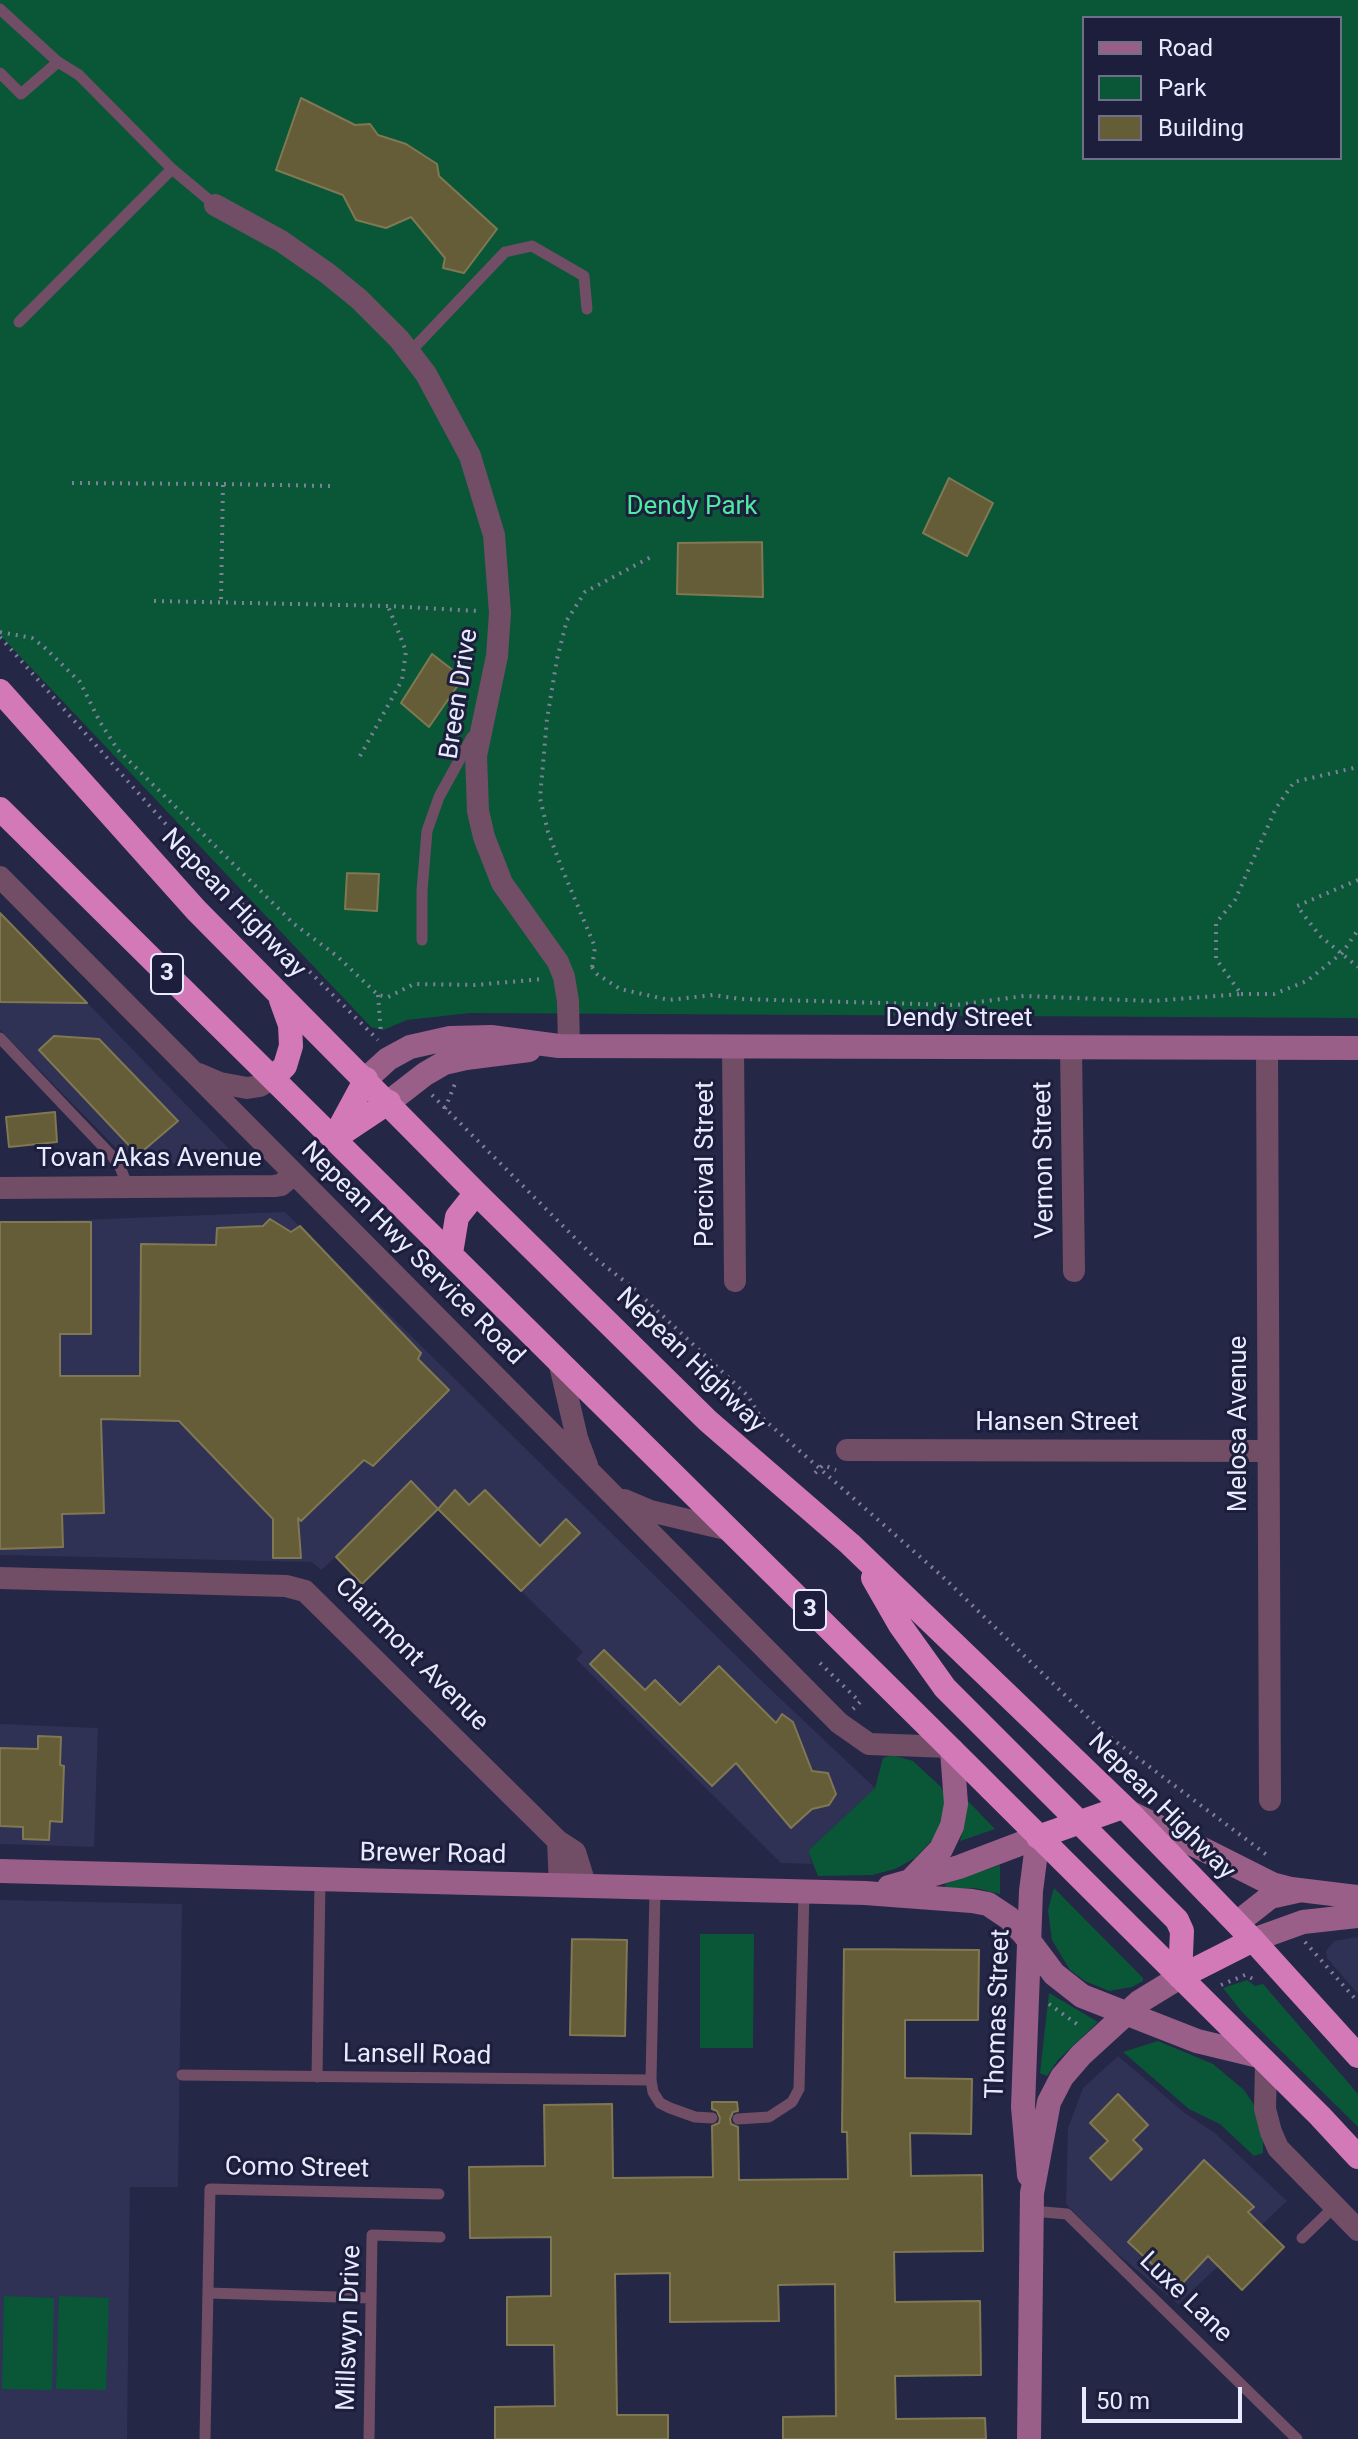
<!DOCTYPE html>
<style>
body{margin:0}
#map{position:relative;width:1358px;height:2439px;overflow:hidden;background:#252746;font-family:Roboto,sans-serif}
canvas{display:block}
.legend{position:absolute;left:1082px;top:16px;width:260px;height:144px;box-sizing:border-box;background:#1c1e3b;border:2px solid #6e7089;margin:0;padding:10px 14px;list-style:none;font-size:24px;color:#e8ebff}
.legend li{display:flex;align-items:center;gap:16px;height:40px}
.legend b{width:40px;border:2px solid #6e7089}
.scale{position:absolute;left:1082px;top:2387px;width:160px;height:36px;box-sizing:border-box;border:4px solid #e8ebff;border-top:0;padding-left:10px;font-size:24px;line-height:28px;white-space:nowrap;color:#e8ebff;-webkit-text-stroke:6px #1c1e3b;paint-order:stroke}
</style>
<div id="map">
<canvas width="1358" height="2439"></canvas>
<ul class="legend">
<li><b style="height:10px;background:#9a5f88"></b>Road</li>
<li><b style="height:22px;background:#0a5737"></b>Park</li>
<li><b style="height:22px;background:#645d38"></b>Building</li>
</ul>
<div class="scale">50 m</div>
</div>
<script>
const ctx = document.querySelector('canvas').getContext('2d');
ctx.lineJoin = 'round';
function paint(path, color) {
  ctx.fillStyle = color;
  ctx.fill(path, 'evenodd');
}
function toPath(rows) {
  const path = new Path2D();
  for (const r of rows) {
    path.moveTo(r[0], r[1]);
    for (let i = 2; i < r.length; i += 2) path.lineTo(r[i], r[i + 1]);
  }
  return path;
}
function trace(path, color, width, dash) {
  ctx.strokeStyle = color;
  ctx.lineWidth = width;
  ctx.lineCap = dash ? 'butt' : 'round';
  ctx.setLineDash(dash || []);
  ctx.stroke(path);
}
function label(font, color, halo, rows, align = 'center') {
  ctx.font = font + ' Roboto,sans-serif';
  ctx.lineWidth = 6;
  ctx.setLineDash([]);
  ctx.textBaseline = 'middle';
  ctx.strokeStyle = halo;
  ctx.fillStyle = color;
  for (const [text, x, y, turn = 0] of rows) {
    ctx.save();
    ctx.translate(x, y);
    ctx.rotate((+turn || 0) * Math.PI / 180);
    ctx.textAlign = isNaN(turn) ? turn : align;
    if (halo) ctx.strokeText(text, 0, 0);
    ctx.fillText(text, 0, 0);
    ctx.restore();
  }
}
paint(toPath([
 [0,913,236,1156,234,1163,132,1164,0,1030],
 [285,1212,767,1686,875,1788,808,1851,812,1864,781,1863,576,1659,583,1652,438,1509,362,1584,336,1557,321,1570,312,1562,0,1555,0,1223],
 [0,1724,98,1728,94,1847,0,1844],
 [0,1900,182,1904,178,2187,130,2187,127,2439,0,2439],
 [1358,1937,1358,1994,1327,1958,1326,1951,1334,1941],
 [1118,2056,1186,2114,1215,2133,1287,2201,1178,2304,1109,2247,1066,2204,1068,2128,1083,2088]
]), '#2f3155');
paint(toPath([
 [0,0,1358,0,1358,1018,470,1013,407,1020,383,1030,371,1027,0,635],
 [1084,18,1340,18,1340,158,1084,158],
 [892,1755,913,1761,941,1787,945,1796,946,1813,934,1838,915,1858,895,1869,872,1875,818,1876,808,1851,875,1788,883,1758],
 [966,1799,995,1829,960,1841,965,1821],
 [1000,1865,1000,1894,975,1888,946,1889,945,1884],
 [1054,1888,1143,1978,1143,1981,1132,1987,1109,1991,1085,1981,1070,1970,1052,1940,1048,1910],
 [700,1934,754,1934,753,2048,700,2048],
 [1247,1980,1255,1986,1263,1984,1358,2094,1358,2127,1242,2012,1223,1988],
 [1049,1993,1098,2022,1058,2060,1047,2076,1040,2073],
 [1158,2041,1213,2064,1244,2090,1253,2103,1259,2120,1263,2141,1263,2153,1254,2156,1220,2124,1189,2109,1123,2052],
 [4,2296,54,2298,52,2390,2,2389],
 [59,2296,109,2298,106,2390,56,2389]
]), '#0a5737');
const building = toPath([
 [301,98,355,125,370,124,378,135,406,144,437,164,439,176,497,229,464,273,443,268,445,258,411,217,386,228,356,220,343,195,276,170,301,98],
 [949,478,993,503,967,556,923,533,949,478],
 [762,542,763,597,677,594,678,543,762,542],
 [432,654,463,678,429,727,401,703,432,654],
 [347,873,379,874,377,911,345,909,347,873],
 [0,913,35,949,87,1003,0,1002,0,913],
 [54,1036,99,1039,178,1121,138,1155,39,1050,54,1036],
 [55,1112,57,1142,9,1147,6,1117,55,1112],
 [270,1219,291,1232,300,1226,421,1353,418,1359,449,1390,373,1466,364,1460,301,1521,298,1518,301,1558,273,1558,273,1519,179,1421,101,1419,104,1513,62,1514,63,1547,0,1549,0,1222,91,1222,91,1334,60,1334,60,1376,140,1376,141,1244,216,1245,217,1228,263,1226,270,1219],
 [411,1481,438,1509,362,1584,336,1557,411,1481],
 [455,1490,469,1505,485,1490,540,1546,566,1519,580,1533,521,1591,438,1509,455,1490],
 [604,1650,645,1690,655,1680,680,1705,719,1666,776,1723,782,1714,793,1722,812,1771,828,1773,836,1794,829,1805,812,1809,791,1828,736,1763,712,1786,590,1664,604,1650],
 [38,1736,61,1737,60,1765,64,1766,62,1822,50,1821,49,1840,23,1839,23,1827,0,1826,0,1748,38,1749,38,1736],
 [572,1939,627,1940,625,2036,570,2035,572,1939],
 [844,1949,979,1950,978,2020,905,2020,905,2078,972,2079,971,2134,910,2133,911,2176,982,2175,983,2251,894,2252,895,2302,980,2301,981,2375,895,2376,896,2419,985,2418,986,2439,783,2439,783,2417,836,2416,835,2284,778,2285,779,2321,670,2322,670,2273,615,2274,617,2415,668,2415,668,2439,495,2439,495,2407,555,2406,554,2345,507,2345,507,2297,551,2296,551,2237,470,2238,469,2167,545,2166,544,2105,612,2104,613,2178,713,2177,712,2126,719,2123,720,2118,717,2111,712,2109,712,2102,737,2102,738,2111,733,2112,730,2119,731,2124,738,2127,739,2180,848,2179,847,2132,842,2132,844,1949],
 [1118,2094,1148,2125,1133,2140,1142,2149,1111,2180,1090,2158,1108,2141,1090,2123,1118,2094],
 [1204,2160,1254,2207,1248,2212,1284,2247,1242,2290,1208,2256,1178,2288,1128,2242,1204,2160]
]);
paint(building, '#645d38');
trace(building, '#7f7852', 2);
trace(toPath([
 [72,483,223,484,221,602],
 [224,484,330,486],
 [154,601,388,606,479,611],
 [0,632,32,638,44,647,80,682,100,722,118,750,294,924,337,956,378,995,388,997,414,984,475,985,543,979],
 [0,637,194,856,378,1040],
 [360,756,402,680,406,651,388,606],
 [1358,880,1297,906,1320,936,1358,967],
 [592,967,597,974,620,989,669,1000,713,995,741,999,956,1005,1024,996,1152,1001,1241,994,1216,959,1216,923,1235,900,1276,808,1294,782,1358,767],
 [592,967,595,947,561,866,548,832,540,798,547,719,557,659,567,620,585,592,651,557],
 [1241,994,1274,994,1307,981,1342,953,1358,930],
 [378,995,381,1034],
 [432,1095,596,1259,632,1287,748,1396,760,1416,943,1577,1103,1732,1267,1855],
 [445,1109,456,1081],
 [815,1473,823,1465,836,1470],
 [820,1663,860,1702,853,1709],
 [1305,1942,1358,2002],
 [1221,1985,1245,1975,1255,1980],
 [1049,2004,1081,2027]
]), '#7e809a', 4, [2, 6]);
trace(toPath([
 [0,9,58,62,79,75,172,169,215,205],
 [0,73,21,94,58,62],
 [19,322,172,169],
 [410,352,505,252,532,246,584,276,587,309],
 [422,940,422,891,427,831,439,797,472,737],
 [0,1038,112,1156,120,1167,128,1187],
 [655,1889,651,2080,653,2092,660,2103,670,2108,695,2117,712,2118],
 [182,2075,651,2080],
 [317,2077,320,1880],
 [738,2119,769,2117,792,2102,799,2089,804,1892],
 [1032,2211,1067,2214,1297,2439],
 [1302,2238,1334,2207],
 [208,2293,370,2298],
 [205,2439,210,2189,439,2194],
 [369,2439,372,2235,440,2237]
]), '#724d66', 11);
trace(toPath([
 [215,205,281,241,327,273,359,299,399,339,426,374,470,456,494,535,500,613,497,656,476,756,478,811,484,837,502,883,558,962,564,977,568,1001,569,1046],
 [0,877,839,1723,869,1744,949,1747],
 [733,1046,735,1281],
 [1071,1047,1074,1271],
 [1267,1048,1270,1800],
 [199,1074,220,1083,247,1088,260,1086,273,1078],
 [0,1188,274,1186,281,1185,294,1174],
 [559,1361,577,1438,587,1465],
 [847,1450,1267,1451],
 [624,1500,650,1511,730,1530],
 [0,1578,286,1586,305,1591,558,1841,575,1852,586,1887],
 [558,1841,560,1886],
 [1266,2064,1265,2109,1271,2132,1278,2148,1358,2230]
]), '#724d66', 22);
trace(toPath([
 [366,1079,388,1059,410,1047,450,1038,491,1037,559,1046,1358,1048],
 [389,1102,425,1074,444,1063,466,1058,529,1050],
 [1133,1814,1272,1884,1291,1889,1358,1897],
 [0,1871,865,1893,972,1901,988,1904,1009,1918,1024,1934,1054,1974,1082,1996,1197,2041,1259,2056],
 [913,1878,941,1849,952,1826,956,1804,952,1750],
 [889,1887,959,1867,1038,1837],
 [1237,1923,1270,1897,1297,1891],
 [1253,1940,1303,1922,1358,1916],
 [1029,2175,1023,2107,1031,1891,1038,1837],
 [1029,2439,1032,2193,1049,2102,1062,2077,1081,2055,1139,2002,1180,1977]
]), '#9a5f88', 24);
trace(toPath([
 [0,691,196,910,476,1193,708,1421,850,1544,1128,1811,1253,1940,1358,2056],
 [0,809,952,1750,1320,2116,1358,2157],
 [273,1078,285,1066,291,1046,290,1025,281,1000],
 [338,1136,389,1102],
 [334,1138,366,1079],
 [451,1253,457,1217,476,1193],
 [873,1578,900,1625,945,1688,1177,1920,1182,1931,1180,1977],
 [1038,1837,1123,1807],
 [1180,1977,1253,1940]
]), '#d379b8', 24);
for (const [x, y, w] of [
 [167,974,32],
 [810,1610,32]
]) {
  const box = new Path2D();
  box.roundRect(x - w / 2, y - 20, w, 40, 6);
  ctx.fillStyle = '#1c1e3b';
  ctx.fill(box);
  trace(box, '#e8ebff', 2);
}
label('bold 24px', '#e8ebff', null, [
 ["3",167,974],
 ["3",810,1610]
]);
label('26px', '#4deaa2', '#1c1e3b', [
 ["Dendy Park",692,507]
]);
label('26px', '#e8ebff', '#1c1e3b', [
 ["Breen Drive",460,694,-81],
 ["Nepean Highway",233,904,46],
 ["Dendy Street",959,1019],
 ["Tovan Akas Avenue",149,1159],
 ["Vernon Street",1045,1160,-91],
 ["Percival Street",706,1164,-90],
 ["Nepean Hwy Service Road",412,1254,45],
 ["Nepean Highway",690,1361,44],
 ["Hansen Street",1057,1423],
 ["Melosa Avenue",1239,1424,-90],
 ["Clairmont Avenue",411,1655,45],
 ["Nepean Highway",1161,1807,45],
 ["Brewer Road",433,1855,1],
 ["Thomas Street",999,2014,-88],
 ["Lansell Road",417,2056,1],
 ["Como Street",297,2169,1],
 ["Luxe Lane",1185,2298,44],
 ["Millswyn Drive",350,2328,-88]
]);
</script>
